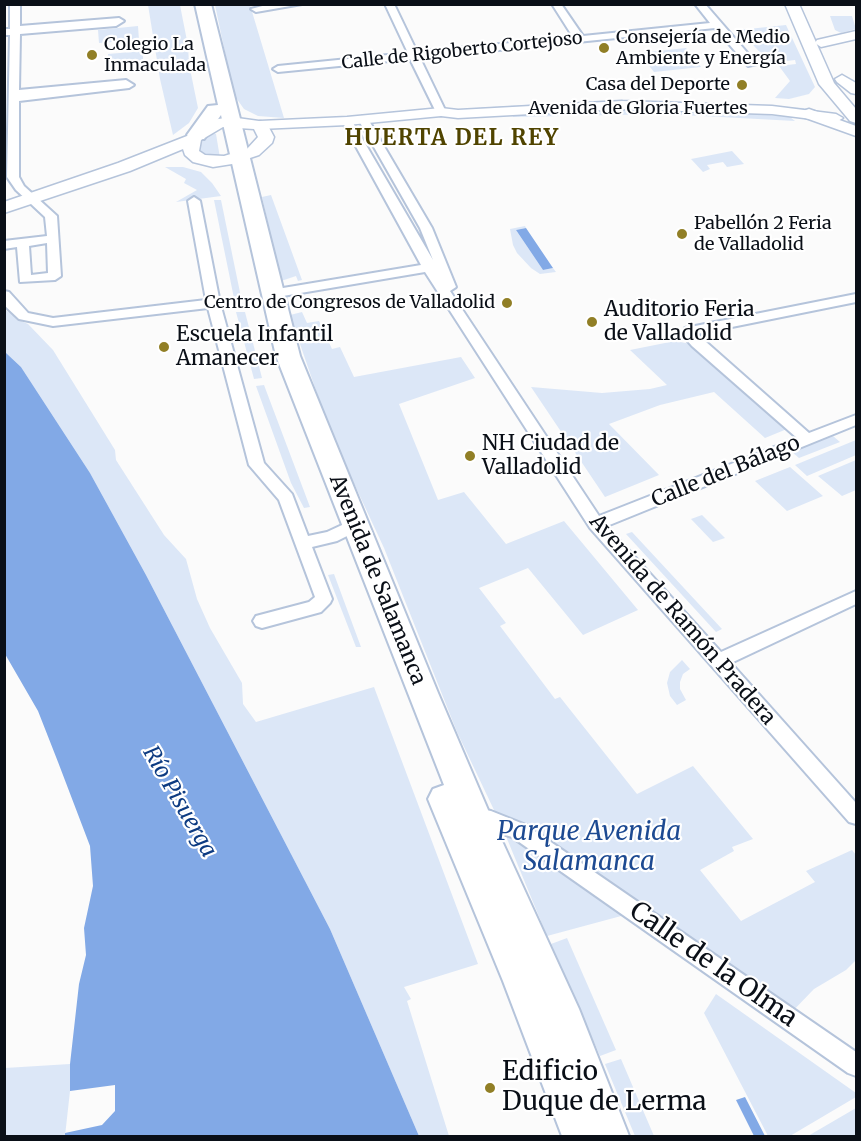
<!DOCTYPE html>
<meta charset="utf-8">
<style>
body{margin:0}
#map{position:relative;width:861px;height:1141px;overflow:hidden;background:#fbfbfb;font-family:Merriweather,serif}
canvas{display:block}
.frame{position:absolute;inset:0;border:6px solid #0a0f17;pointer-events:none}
</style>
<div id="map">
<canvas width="861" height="1141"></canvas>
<div class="frame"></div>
</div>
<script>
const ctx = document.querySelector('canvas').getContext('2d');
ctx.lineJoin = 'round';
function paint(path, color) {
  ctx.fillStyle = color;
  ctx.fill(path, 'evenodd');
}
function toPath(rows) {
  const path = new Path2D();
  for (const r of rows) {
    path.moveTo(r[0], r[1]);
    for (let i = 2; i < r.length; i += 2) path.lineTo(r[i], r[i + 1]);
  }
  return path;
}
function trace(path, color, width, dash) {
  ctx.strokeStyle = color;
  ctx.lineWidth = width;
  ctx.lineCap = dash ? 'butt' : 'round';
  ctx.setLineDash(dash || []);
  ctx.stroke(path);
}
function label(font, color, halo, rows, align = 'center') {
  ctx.font = font + ' Merriweather,serif';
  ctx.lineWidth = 4.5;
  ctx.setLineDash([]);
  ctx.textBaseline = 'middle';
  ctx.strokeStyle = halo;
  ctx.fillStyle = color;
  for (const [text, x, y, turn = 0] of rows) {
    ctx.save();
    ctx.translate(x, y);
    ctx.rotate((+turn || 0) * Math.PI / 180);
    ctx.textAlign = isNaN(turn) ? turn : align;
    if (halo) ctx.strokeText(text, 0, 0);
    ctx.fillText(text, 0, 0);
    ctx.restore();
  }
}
paint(toPath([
 [148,5,180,5,188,46,189,64,198,108,189,123,173,135,160,79],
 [215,5,250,5,284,118,258,116,244,109,234,95],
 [830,16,852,16,856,29,841,33,835,30],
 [786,25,815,87,809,94,789,99,775,98,790,81,779,66,796,64,795,60,770,63,739,30],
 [138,26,139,40,99,43,98,30],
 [686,48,701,67,654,72,639,53],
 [143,51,143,64,109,67,108,54],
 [654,101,804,108,805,111,734,106,475,110,474,108,574,102],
 [589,110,736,112,790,117,795,121,665,114,513,117,512,114],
 [213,133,216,134,220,158,202,154,198,150,201,142],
 [732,151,744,164,727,167,723,162,707,165,710,169,703,172,691,159],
 [165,167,183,167,201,172,212,183,221,196,176,202,197,190,184,183,186,179],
 [271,195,302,280,298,281,296,276,281,281,262,197],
 [214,200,221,200,243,307,236,308],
 [525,226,526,228,516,230,539,264,543,270,553,268,556,272,540,274,531,268,517,253,513,245,510,229],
 [4,309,21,321,28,324,53,350,115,450,116,460,164,535,186,559,197,599,210,628,242,683,243,704,256,722,374,687,478,964,404,987,411,999,407,1001,449,1136,419,1136,330,929,146,575,90,473,21,367,5,352],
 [236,312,245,312,262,378,254,379],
 [302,312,307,323,319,321,332,349,340,347,354,377,461,357,475,378,399,404,438,500,464,492,506,544,564,521,638,610,583,635,528,568,479,588,506,623,500,626,555,699,560,697,637,794,693,766,753,839,732,847,734,851,700,870,741,921,815,882,806,871,852,850,856,855,856,960,846,970,814,989,787,1017,636,912,547,936,503,829,457,732,384,548,331,434,290,315],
 [675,341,691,344,787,429,765,438,714,392,660,405,609,424,659,475,605,497,531,387,602,393,650,389,667,385,630,350],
 [264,385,310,507,304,508,291,483,256,386],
 [833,436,840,442,799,458,792,452],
 [856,440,856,455,807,476,795,465],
 [856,460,856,490,842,496,818,476],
 [790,467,823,496,787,511,755,481],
 [702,515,725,538,713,542,691,519],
 [632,532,722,629,716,632,626,534],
 [334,574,361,647,356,647,328,575],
 [682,660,690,669,683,674,680,682,680,689,686,700,677,705,670,696,667,683,670,672],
 [567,938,616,1050,600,1056,551,944],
 [716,994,856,1093,856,1097,790,1136,768,1136,704,1013],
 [621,1059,654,1136,635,1136,605,1064],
 [70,1064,70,1091,65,1136,5,1136,5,1068],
 [856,1108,856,1135,854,1136,808,1136]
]), '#dce7f7');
paint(toPath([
 [526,228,553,268,543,270,516,230],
 [5,352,21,367,90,473,146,575,330,929,419,1136,65,1136,65,1133,102,1125,115,1111,115,1085,70,1091,70,1064,79,984,86,955,84,928,93,886,90,846,58,762,38,711,5,654],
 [745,1097,765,1136,754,1136,736,1100]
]), '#82a9e6');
const minor = toPath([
 [10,4,20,4,20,26,119,18,124,21,116,26,20,34,19,90,126,80,134,85,129,88,19,101,19,177,24,186,57,216,61,276,55,280,20,282,17,247,4,249,4,241,47,236,45,217,16,190,7,177,10,35,4,35,4,29,10,29,10,4],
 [47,243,48,273,31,275,29,246,47,243],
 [270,4,302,4,256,12,251,9,270,4],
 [385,4,394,4,417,52,573,37,552,4,561,4,583,36,710,23,695,4,705,4,757,64,748,66,715,28,420,58,446,112,441,115,436,112,410,59,278,72,273,69,278,66,408,53,385,4],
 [363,116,368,119,432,228,456,287,450,291,599,516,797,438,692,346,683,336,685,328,856,294,856,302,697,334,809,433,856,415,856,425,607,526,721,652,856,591,856,604,731,663,856,803,856,824,849,822,590,528,425,272,271,298,266,297,264,294,266,291,271,290,421,265,342,121,347,118,352,121,433,260,420,228,358,119,363,116],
 [194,197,200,201,220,303,264,463,292,494,308,536,327,532,355,519,361,521,363,525,361,529,337,541,312,547,332,599,330,603,321,612,262,628,256,626,253,621,256,616,309,602,315,597,279,500,249,465,208,308,53,326,19,319,4,305,4,291,9,292,28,313,53,318,206,300,188,201,194,197],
 [474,808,491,811,526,825,856,1052,856,1076,848,1073,512,837,467,823,464,817,467,811,474,808]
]);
const tertiary = toPath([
 [856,31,856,39,821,47,815,43,817,40,856,31],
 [622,101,772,106,836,114,843,118,836,122,772,114,622,109,458,118,441,116,347,125,260,129,253,125,260,121,347,117,441,108,458,110,622,101]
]);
const secondary = toPath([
 [785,4,799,4,834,83,856,109,856,123,850,121,819,84,785,4],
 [842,75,856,83,856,94,851,93,837,82,835,79,842,75],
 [809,109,856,126,856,136,803,117,801,114,803,111,809,109],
 [230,117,266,122,274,137,272,143,259,155,232,164,213,167,193,162,185,155,183,149,130,171,4,213,4,202,118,163,187,136,213,120,230,117],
 [223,127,254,129,258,137,247,149,224,156,205,155,199,151,201,140,223,127]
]);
const trunk = toPath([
 [195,4,211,4,300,356,438,693,491,817,579,1009,629,1136,562,1136,503,981,428,799,433,789,444,785,276,356,221,115,204,139,190,139,187,135,208,106,218,105,195,4]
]);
trace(minor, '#b5c4db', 4);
trace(tertiary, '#b5c4db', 3);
trace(secondary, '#b5c4db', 3);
trace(trunk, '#b5c4db', 4);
paint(minor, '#fff');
paint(tertiary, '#fff');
paint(secondary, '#fff');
paint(trunk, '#fff');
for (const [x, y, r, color] of [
 [604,48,6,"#917f26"],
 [92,55,6,"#917f26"],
 [742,85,6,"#917f26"],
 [682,234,6,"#917f26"],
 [507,303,6,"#917f26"],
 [592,322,6,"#917f26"],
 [164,347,6,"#917f26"],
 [470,456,6,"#917f26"],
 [490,1088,6,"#917f26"]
]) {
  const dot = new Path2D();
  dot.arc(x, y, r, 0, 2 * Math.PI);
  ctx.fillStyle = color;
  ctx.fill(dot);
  trace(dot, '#fff', 2);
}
label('18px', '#0a0f17', '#fff', [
 ["Consejería de Medio",616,38],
 ["Ambiente y Energía",616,59],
 ["Colegio La",104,45],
 ["Inmaculada",104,66],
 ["Casa del Deporte",730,85,"right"],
 ["Pabellón 2 Feria",694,224],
 ["de Valladolid",694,245],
 ["Centro de Congresos de Valladolid",495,303,"right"]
], 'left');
label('18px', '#0a0f17', '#fff', [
 ["Calle de Rigoberto Cortejoso",462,51,-6],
 ["Avenida de Gloria Fuertes",638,109]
]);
label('21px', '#0a0f17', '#fff', [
 ["Auditorio Feria",604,310],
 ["de Valladolid",604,334],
 ["Escuela Infantil",176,335],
 ["Amanecer",176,359],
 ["NH Ciudad de",482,444],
 ["Valladolid",482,468]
], 'left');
label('21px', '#0a0f17', '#fff', [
 ["Calle del Bálago",726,472,-22],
 ["Avenida de Salamanca",377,580,68],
 ["Avenida de Ramón Pradera",682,620,49]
]);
ctx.letterSpacing = '1.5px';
label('bold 22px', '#504400', '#fff', [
 ["HUERTA DEL REY",452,139]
]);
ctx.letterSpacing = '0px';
label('italic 22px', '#0d3b82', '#fff', [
 ["Río Pisuerga",179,802,60]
]);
label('italic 26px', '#1d4a92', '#fff', [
 ["Parque Avenida",589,833],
 ["Salamanca",589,863]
]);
label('26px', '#0a0f17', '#fff', [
 ["Calle de la Olma",713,965,35]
]);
label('26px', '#0a0f17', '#fff', [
 ["Edificio",502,1073],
 ["Duque de Lerma",502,1103]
], 'left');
</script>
